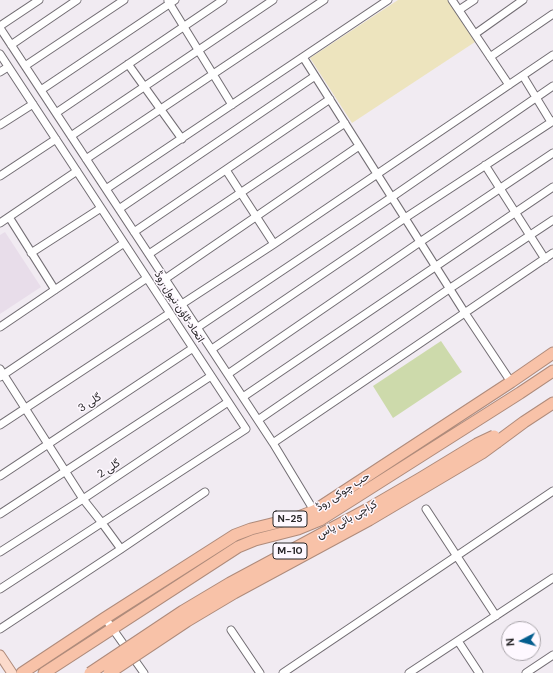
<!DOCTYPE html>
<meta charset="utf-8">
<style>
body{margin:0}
#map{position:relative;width:553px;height:673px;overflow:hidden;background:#f1ebf2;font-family:"DM Sans",sans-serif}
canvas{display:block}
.north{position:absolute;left:501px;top:621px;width:40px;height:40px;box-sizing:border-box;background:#fef8ff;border:1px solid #a8a4a9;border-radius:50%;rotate:264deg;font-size:11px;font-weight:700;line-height:16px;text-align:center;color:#282628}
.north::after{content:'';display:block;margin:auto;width:14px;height:18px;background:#035d8e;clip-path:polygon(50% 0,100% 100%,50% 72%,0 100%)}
</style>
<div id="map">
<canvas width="553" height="673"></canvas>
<div class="north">N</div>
</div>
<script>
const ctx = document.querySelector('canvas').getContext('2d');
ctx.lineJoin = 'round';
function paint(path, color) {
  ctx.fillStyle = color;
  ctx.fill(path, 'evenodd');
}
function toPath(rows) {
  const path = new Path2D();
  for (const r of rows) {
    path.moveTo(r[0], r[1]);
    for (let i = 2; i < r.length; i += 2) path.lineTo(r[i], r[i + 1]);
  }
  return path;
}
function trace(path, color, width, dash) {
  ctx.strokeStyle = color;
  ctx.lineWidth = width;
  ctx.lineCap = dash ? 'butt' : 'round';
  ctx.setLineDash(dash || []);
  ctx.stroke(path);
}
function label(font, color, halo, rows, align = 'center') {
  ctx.font = font + ' "DM Sans",Vazirmatn,sans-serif';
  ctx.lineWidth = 3;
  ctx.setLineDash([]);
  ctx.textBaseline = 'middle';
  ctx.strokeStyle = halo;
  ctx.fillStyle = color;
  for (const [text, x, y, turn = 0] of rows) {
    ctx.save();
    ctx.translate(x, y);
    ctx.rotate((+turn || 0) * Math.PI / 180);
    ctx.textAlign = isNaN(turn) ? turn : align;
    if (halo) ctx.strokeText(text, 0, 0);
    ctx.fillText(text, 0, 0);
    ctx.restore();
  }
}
paint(toPath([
 [5,232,41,287,0,314,0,235]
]), '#e8ddea');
paint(toPath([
 [441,341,462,372,393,418,373,386]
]), '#cddaab');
paint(toPath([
 [398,0,448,0,475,42,352,123,310,58]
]), '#ede4be');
const minor = toPath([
 [452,0,509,85],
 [168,1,232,105],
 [459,10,474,0],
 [0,26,39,0],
 [0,28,273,443,316,514],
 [475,34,523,0],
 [11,45,77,0],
 [0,54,246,429,0,589],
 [303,57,465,313,511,382],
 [490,57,553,14],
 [128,64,182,139],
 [25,66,124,0],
 [0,72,8,67],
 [523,76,551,122],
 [41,90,175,0],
 [56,113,223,0],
 [0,125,33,104],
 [71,136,273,0],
 [86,159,324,0],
 [485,165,545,259],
 [226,170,274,244],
 [0,176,56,139],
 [106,189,388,0],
 [119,209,315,76],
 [9,217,55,290],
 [0,223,77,171],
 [134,232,330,99],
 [31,253,101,208],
 [149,254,345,123],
 [165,279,359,146],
 [182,304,274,244,553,55],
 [0,327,124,243],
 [198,327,392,197,553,86],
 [212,349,405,218,553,121],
 [0,369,83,499,102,523,121,549],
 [228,374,420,242,553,153],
 [0,377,147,278],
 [243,397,553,187],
 [258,420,449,289,553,220],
 [0,425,170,313],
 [273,443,553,253],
 [0,476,193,348],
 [426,509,496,616],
 [0,514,211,376],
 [0,552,83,499,228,402],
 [105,618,144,673],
 [0,629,121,549,205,492],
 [231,630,260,673],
 [458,641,479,673],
 [283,673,553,491],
 [409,673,553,578],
 [526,673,553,655]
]);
const major = toPath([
 [0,655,12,673]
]);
const highway = toPath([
 [497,442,524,422,553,403],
 [22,673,105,618,235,535,251,529,296,518,314,511,511,382,553,353],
 [44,673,238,547,255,540,298,529,320,520,520,393,553,371]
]);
trace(minor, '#726d73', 9);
trace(major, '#af8b7b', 11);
trace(highway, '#af8b7b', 13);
trace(minor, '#fff', 7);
trace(major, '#fbdacb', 9);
trace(highway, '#f8c2a8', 11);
const highwayBridge = toPath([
 [90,673,183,611,230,583,366,510,421,478,477,444,494,436],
 [109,673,187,621,234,593,369,520,482,453,497,442]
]);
trace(highwayBridge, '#af8b7b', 13, []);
trace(highwayBridge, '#f8c2a8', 11);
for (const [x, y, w] of [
 [290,519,34],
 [290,551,34]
]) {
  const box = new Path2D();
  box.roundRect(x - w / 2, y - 8, w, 16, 3);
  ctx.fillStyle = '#fef8ff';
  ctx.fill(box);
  trace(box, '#282628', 1);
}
label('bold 10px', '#282628', null, [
 ["N-25",290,519],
 ["M-10",290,551]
]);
label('11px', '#282628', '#fef8ff', [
 ["اتحاد ٹاؤن نیول روڈ",179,307,57],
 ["گلی 3",90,403,-34],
 ["گلی 2",109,469,-34],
 ["حب چوکی روڈ",343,492,-33],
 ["کراچی بائی پاس",347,520,-29]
]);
</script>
